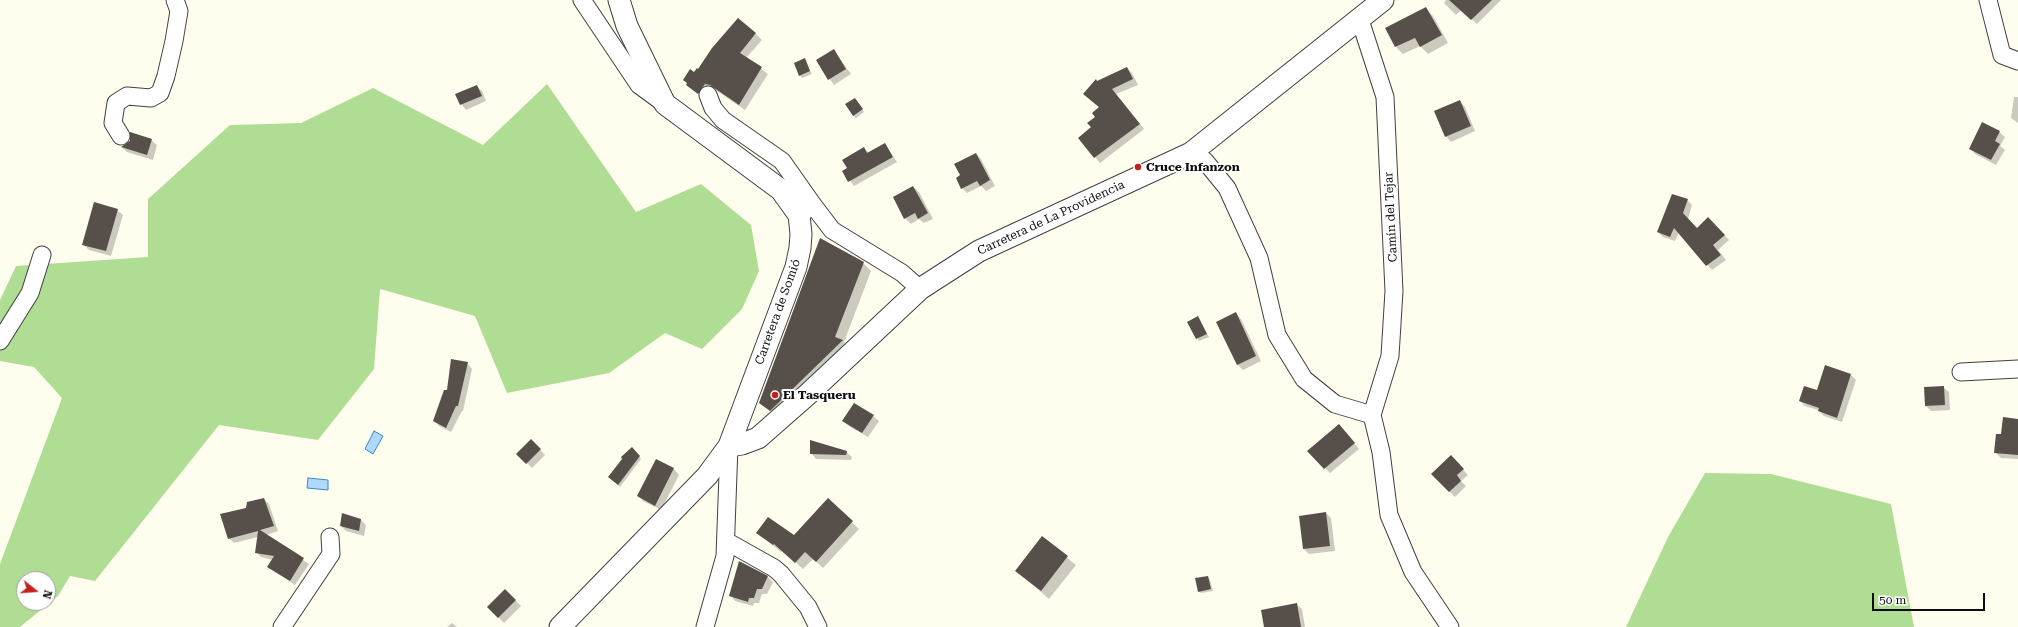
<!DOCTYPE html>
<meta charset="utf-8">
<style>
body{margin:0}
#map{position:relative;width:2018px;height:627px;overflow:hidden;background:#fffdee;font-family:"Roboto Serif",serif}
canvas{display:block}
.north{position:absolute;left:16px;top:571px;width:40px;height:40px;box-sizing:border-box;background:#fff;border:1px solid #9e9e9e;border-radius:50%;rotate:107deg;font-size:11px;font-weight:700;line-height:16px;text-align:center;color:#0d0d0d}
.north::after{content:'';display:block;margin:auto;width:14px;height:18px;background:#c4201e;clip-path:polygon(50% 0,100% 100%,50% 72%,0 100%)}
.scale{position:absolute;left:1872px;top:593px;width:113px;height:18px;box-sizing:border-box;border:2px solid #0d0d0d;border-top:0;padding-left:5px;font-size:12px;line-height:14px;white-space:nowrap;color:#0d0d0d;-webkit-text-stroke:3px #fff;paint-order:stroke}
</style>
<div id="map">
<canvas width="2018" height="627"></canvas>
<div class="north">N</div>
<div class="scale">50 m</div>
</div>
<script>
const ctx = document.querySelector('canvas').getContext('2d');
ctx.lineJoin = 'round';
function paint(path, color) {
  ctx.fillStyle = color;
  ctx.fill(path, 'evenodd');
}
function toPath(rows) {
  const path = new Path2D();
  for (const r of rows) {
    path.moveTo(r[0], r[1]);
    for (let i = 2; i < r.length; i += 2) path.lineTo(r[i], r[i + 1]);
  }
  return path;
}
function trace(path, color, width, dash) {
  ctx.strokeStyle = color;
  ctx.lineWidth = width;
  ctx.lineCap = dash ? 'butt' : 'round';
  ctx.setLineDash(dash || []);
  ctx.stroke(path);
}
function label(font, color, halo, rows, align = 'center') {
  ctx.font = font + ' "Roboto Serif",serif';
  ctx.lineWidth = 4;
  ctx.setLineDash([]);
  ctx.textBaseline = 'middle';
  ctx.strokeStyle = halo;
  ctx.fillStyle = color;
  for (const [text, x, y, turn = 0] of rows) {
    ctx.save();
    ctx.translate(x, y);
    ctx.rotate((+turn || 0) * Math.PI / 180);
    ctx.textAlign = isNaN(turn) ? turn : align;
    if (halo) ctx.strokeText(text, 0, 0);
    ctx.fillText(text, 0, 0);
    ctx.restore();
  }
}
paint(toPath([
 [547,84,636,212,701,184,751,225,759,271,742,309,702,349,665,333,609,373,507,393,475,316,380,289,374,369,318,440,219,425,95,581,70,576,58,596,20,627,0,627,0,564,62,398,34,367,0,361,0,300,16,266,148,257,148,199,230,125,301,123,373,88,483,145],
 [24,579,48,579,48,603,24,603],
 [1705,473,1771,474,1891,504,1914,627,1626,627,1668,537]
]), '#b0dd94');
const water = toPath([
 [374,431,383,436,373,454,365,449,374,431],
 [308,478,328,480,328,490,307,488,308,478]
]);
paint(water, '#b0d9f9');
trace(water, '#338ad4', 1);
paint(toPath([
 [1446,0,1501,0,1477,24,1461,10,1456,15,1444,3],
 [1426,9,1433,16,1448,43,1428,54,1420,46,1403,54,1396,47],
 [756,34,762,40,746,58,768,74,745,110,717,91,711,90,705,99,687,85,699,70],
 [833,50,851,74,834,85,817,60],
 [804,59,812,74,802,78,800,75],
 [1127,68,1132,73,1138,85,1116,94,1144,129,1100,163,1079,138,1092,127,1100,108,1089,99,1097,82],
 [476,86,482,91,486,101,466,110,461,104],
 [2014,97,2018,97,2018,123,2011,118],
 [1460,101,1465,107,1475,131,1451,142,1446,136],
 [857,102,864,112,856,118,853,116],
 [1999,132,2005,137,2000,146,2005,150,1996,165,1975,154,1970,148],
 [151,140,157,145,153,160,127,152,122,147],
 [885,144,897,162,854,186,843,171,848,168,864,148,869,153],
 [976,154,981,159,995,186,986,191,981,186,967,193,962,188,962,176],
 [913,187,919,192,933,219,924,223,919,219,911,224,905,218,894,197],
 [1687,200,1692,205,1688,219,1697,229,1713,223,1729,240,1718,250,1726,260,1712,270,1679,232,1675,241,1663,237,1658,232],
 [117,210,123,215,111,256,89,250,83,244],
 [863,263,871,271,844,342,850,349,779,418,761,403],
 [1236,313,1241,319,1261,361,1243,370,1237,364],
 [1198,317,1209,337,1199,341,1197,338],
 [467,363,472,369,463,411,462,411,451,432,439,426,434,421,448,391],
 [1851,375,1856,380,1842,422,1824,416,1818,410,1805,406,1800,401],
 [1943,387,1949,392,1950,410,1931,411,1926,406],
 [873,416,879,421,868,437,849,426,843,421],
 [2018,420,2018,459,2001,458,1995,452,2002,435],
 [1344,431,1359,449,1330,473,1325,468],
 [531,440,545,455,532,468,518,454],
 [634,451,641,459,620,487,612,479],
 [846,452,852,457,851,460,816,459,811,453],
 [1451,457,1468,475,1461,481,1466,486,1455,497,1432,474],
 [656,460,674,469,679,475,661,510,643,501,638,496],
 [264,499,269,504,278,531,266,535,309,564,295,585,268,567,273,560,261,557,256,552,258,537,234,543,229,538,247,509],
 [828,500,859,529,823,568,813,559,803,569,782,550,781,552,758,533,794,537],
 [1326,513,1331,518,1335,551,1309,554,1304,549],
 [361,520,366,525,364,536,346,531,341,526],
 [1042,538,1076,565,1049,599,1017,571],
 [740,562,768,577,773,582,767,594,762,594,759,603,754,603,753,606,735,601,730,595],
 [1208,577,1210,580,1213,591,1201,593,1199,591],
 [505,590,521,606,504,623,488,607],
 [1296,604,1302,609,1305,627,1265,627],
 [452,623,457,627,447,627]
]), '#0003');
paint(toPath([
 [1449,0,1492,0,1471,20],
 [1426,7,1442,35,1420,47,1415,38,1395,47,1385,28],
 [738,18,756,33,740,53,762,67,739,105,710,85,705,84,698,94,686,85,687,83,683,80,690,69,694,72,697,68,698,69,712,48],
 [834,49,846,69,828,80,816,60],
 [805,58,810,71,799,76,794,63],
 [1127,67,1133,79,1112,89,1140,124,1094,158,1078,138,1091,127,1087,123,1095,117,1092,113,1099,107,1083,94,1096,79,1097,81],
 [477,85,482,96,460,105,455,94],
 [855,98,863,109,853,116,845,104],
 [1460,100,1471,126,1445,137,1434,111],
 [1982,122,2000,131,1995,141,2000,144,1991,160,1969,149],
 [130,132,152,139,147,155,121,147,130,141],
 [885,143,893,157,848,182,842,171,847,168,842,160,864,147,867,153],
 [976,153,990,180,980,186,977,181,961,189,956,178,960,175,954,164],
 [913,186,928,213,918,219,915,213,904,219,893,197],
 [1672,194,1688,199,1683,213,1697,228,1708,217,1725,235,1713,245,1721,255,1706,266,1674,228,1670,237,1657,232],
 [94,202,118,209,106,251,82,245],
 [820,238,864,262,835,337,843,340,770,411,759,403],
 [1236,312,1256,356,1237,365,1216,322],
 [1198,316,1207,334,1196,339,1187,322],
 [451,359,468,362,458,406,456,406,446,428,433,421,444,390,447,390],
 [1825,365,1851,374,1837,418,1818,411,1819,408,1799,401,1804,386,1817,390],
 [1944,386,1945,405,1925,406,1924,387],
 [854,403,874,415,862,433,842,421],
 [2003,417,2018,419,2018,455,1994,453,1996,434,2001,434],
 [1339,424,1355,443,1324,469,1307,451],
 [531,439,541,449,526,464,516,454],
 [810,440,847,451,846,455,810,454],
 [632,447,640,456,618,485,608,477,622,459,621,457],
 [1451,455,1464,469,1457,475,1461,481,1449,492,1431,474],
 [656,459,674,468,655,506,637,496],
 [264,498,274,526,260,530,304,558,290,581,267,567,274,556,255,553,258,531,228,539,220,514,246,508,247,502],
 [828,498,853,521,816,562,805,552,795,563,774,544,773,545,756,533,768,517,794,535],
 [1326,512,1330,546,1303,549,1299,516],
 [342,513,361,519,359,531,340,526],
 [1042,536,1068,556,1041,591,1015,571],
 [739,561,768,576,762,589,757,589,754,598,749,598,748,602,729,596],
 [1208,576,1211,589,1198,592,1195,578],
 [505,589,516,600,498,618,487,607],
 [1297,603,1301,627,1264,627,1261,610]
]), '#574f49');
const minor = toPath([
 [582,0,639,85,665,104],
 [1988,0,2002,55,2018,61],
 [1360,20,1385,97,1394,291,1390,356,1372,415],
 [708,95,713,108,723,120,782,161,813,205],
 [121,136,113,123,116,103,127,96,151,98,160,93,166,76,174,41,179,11,175,0],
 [1191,153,1205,161,1227,188,1259,258,1277,335,1304,379,1335,404,1372,415,1381,452,1389,515,1413,572,1450,627],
 [805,211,813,205,832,230,902,273,920,289],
 [0,341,30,293,42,255],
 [1961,372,2018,369],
 [726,541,774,568,781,574,808,607,818,627],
 [282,627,331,554,330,537],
 [705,627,725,556,729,446]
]);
const tertiary = toPath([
 [729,446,742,444,758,438,807,395,920,289,979,251,1191,153,1383,0],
 [560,627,707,476,729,446,796,267,800,248,801,234,799,215,781,190,665,104,627,26,619,0]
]);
trace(minor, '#404040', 19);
trace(tertiary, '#404040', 23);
trace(minor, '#fff', 17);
trace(tertiary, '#fff', 21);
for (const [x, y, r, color] of [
 [1138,167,4,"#c4201e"],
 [775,395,4,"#c4201e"]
]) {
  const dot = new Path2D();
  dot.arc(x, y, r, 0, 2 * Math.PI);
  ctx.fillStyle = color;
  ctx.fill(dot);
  trace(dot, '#fff', 1.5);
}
label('bold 12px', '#0d0d0d', '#fff', [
 ["Cruce Infanzon",1146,167],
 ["El Tasqueru",783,395]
], 'left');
label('12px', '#0d0d0d', '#fff', [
 ["Camín del Tejar",1391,217,-93],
 ["Carretera de La Providencia",1051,218,-25],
 ["Carretera de Somió",778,312,-70]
]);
</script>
